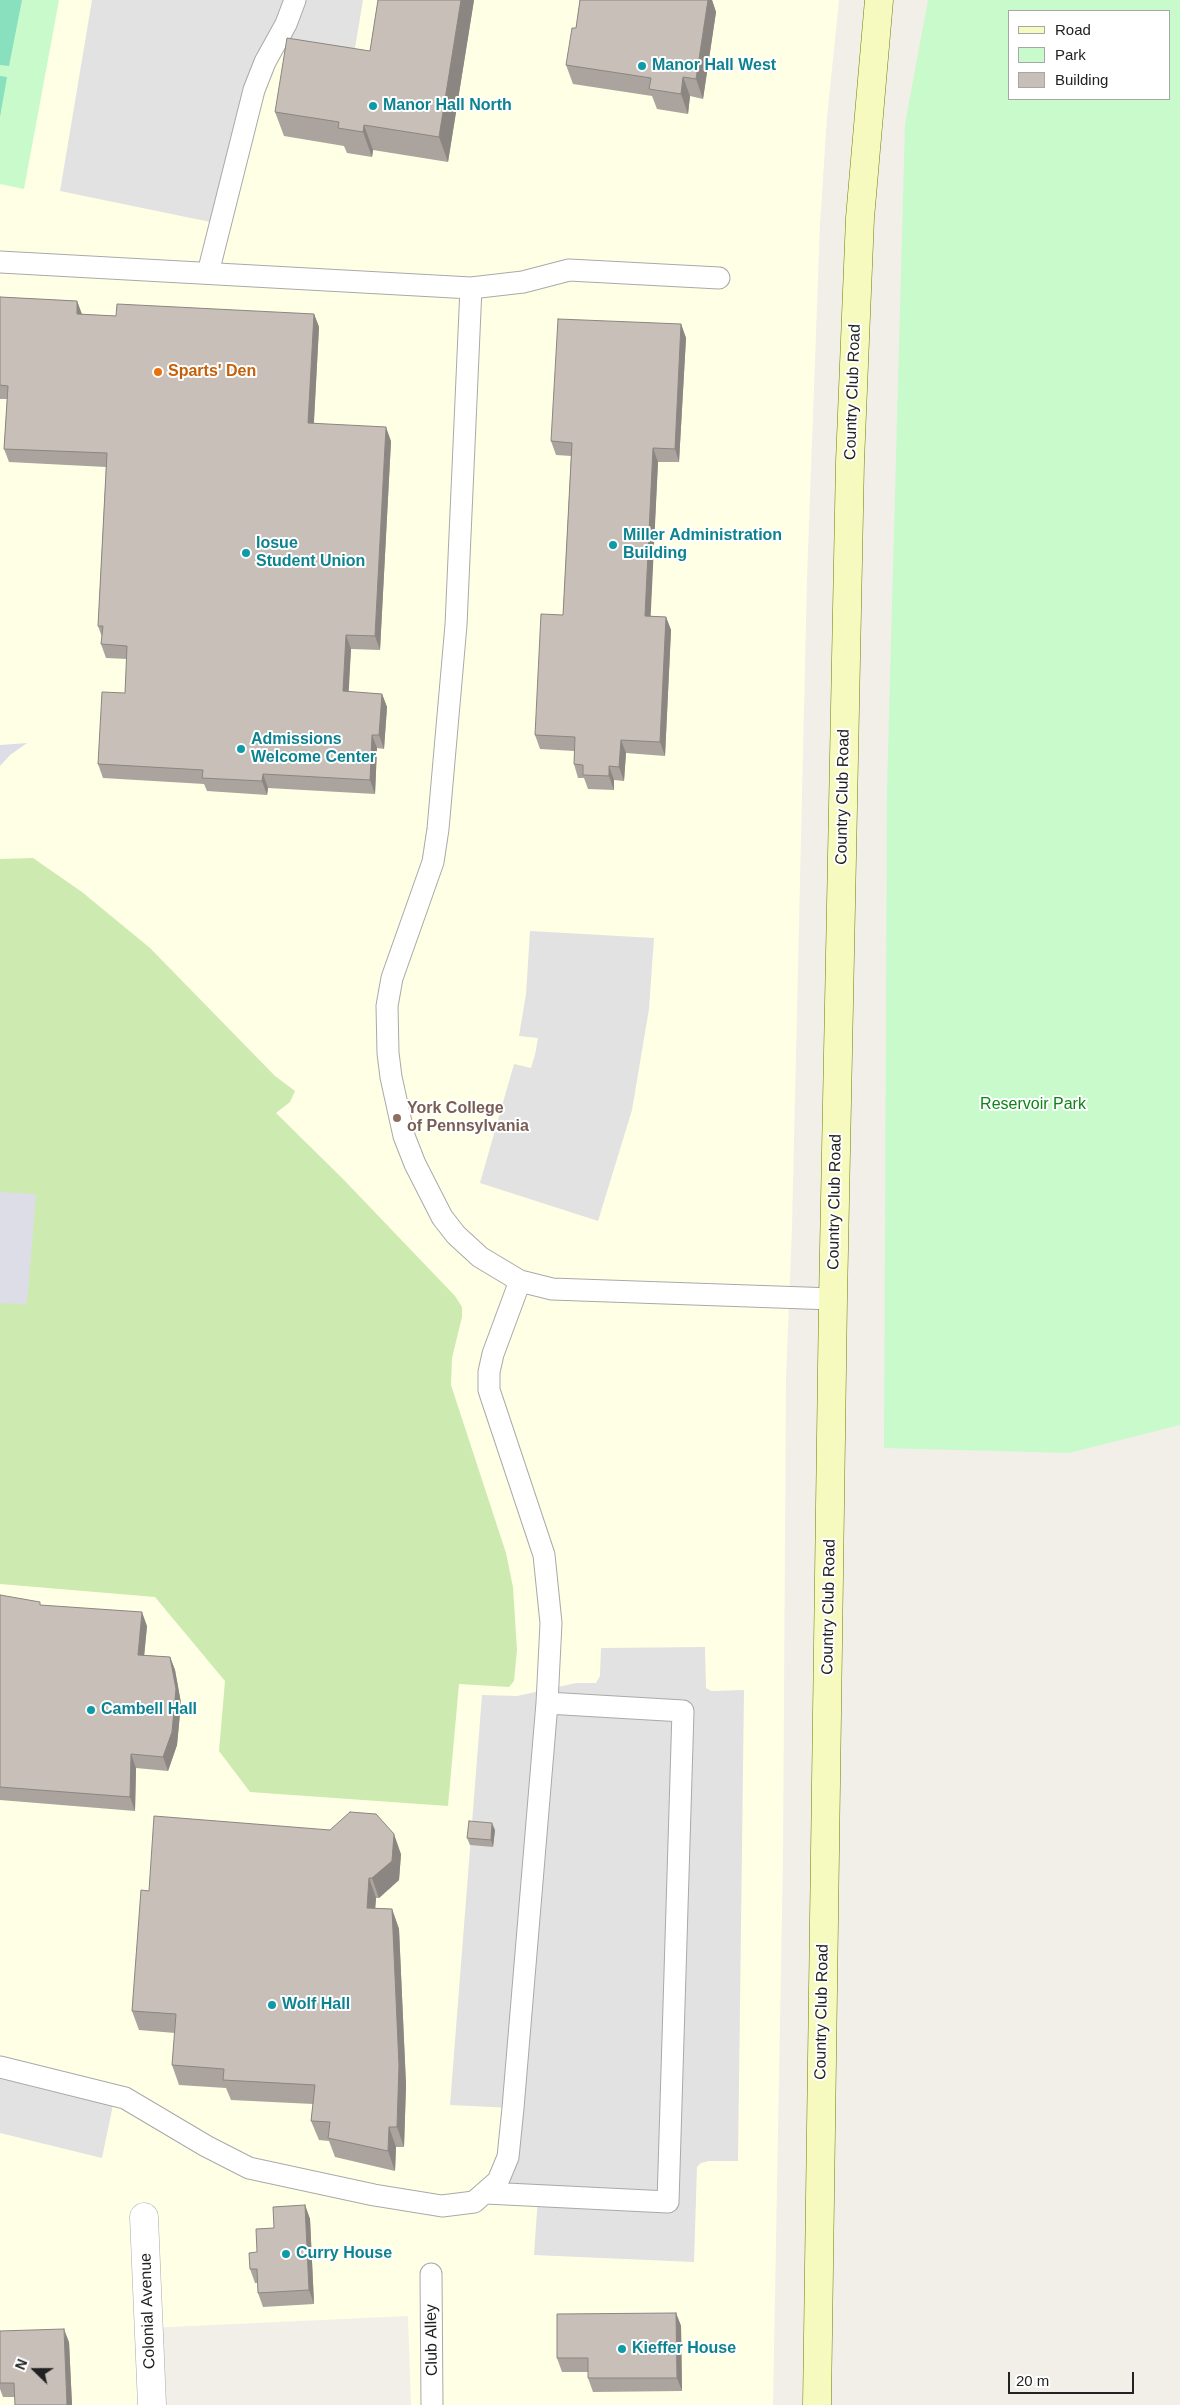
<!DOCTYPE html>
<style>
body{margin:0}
#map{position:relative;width:1180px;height:2405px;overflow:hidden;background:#f2efe9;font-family:Arial,sans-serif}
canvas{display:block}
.legend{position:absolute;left:1008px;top:10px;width:162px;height:90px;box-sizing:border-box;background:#fff;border:1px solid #a7a7a7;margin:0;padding:6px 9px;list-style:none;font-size:15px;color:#222}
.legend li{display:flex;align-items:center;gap:10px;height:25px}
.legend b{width:25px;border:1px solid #a7a7a7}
.north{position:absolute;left:10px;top:2345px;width:50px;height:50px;-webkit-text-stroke:4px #fff;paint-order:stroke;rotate:292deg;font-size:14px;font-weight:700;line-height:20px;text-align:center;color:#222}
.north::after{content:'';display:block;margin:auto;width:18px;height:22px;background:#222;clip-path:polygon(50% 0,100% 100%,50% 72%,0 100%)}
.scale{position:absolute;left:1008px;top:2372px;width:126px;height:22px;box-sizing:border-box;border:2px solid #222;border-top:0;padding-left:6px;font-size:15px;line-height:18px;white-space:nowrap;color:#222;-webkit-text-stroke:4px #fff;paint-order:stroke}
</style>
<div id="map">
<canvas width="1180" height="2405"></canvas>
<ul class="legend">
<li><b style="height:6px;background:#f7fabf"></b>Road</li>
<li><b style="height:14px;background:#c8facc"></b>Park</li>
<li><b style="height:14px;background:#c7bfb8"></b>Building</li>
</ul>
<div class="north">N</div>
<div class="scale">20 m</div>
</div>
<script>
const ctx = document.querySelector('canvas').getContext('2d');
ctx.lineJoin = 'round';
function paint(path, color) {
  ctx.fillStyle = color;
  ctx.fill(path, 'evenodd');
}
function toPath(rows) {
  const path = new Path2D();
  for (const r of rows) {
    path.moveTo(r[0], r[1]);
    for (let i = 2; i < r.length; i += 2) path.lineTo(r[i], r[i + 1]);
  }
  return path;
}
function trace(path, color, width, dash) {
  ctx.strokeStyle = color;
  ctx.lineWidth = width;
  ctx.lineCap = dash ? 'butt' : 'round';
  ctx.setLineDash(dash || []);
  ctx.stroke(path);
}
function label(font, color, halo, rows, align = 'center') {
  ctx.font = font + ' Arial,sans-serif';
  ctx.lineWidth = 4;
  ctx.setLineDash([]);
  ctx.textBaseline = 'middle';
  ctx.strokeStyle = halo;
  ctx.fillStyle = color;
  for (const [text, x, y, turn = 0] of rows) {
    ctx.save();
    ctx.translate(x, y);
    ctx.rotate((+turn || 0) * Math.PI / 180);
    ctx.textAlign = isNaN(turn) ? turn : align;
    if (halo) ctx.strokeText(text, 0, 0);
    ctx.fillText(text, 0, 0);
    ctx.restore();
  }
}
paint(toPath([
 [0,0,839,0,827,117,820,224,807,578,792,1227,786,1377,783,1857,773,2405,411,2405,408,2316,149,2328,152,2405,0,2405]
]), '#ffffe5');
paint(toPath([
 [33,858,82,892,150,948,275,1076,295,1091,290,1102,276,1113,344,1180,455,1296,462,1307,462,1317,452,1358,451,1385,506,1553,513,1587,517,1650,514,1681,509,1687,459,1684,448,1806,250,1792,219,1751,225,1681,155,1597,0,1584,0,859]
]), '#cdebb0');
paint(toPath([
 [0,0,59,0,24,189,0,184],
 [928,0,1180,0,1180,1425,1069,1453,884,1448,887,789,905,124],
 [1169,11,1169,99,1009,99,1009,11]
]), '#c8facc');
paint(toPath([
 [0,0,22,0,9,66,0,65],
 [0,76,7,77,0,117]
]), '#88e0be');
paint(toPath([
 [92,0,363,0,354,54,276,41,220,224,60,191],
 [530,931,654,938,649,1009,632,1110,598,1221,480,1183,514,1064,531,1068,535,1055,538,1038,519,1036,526,994],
 [705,1647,706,1688,711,1691,744,1690,738,2161,709,2161,701,2163,697,2167,694,2262,534,2255,538,2196,506,2194,513,2108,450,2105,482,1695,517,1696,576,1683,596,1683,600,1676,601,1648],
 [0,2067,115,2095,102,2158,0,2133]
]), '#e2e2e2');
paint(toPath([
 [27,743,10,755,0,766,0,745],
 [0,1192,36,1194,27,1304,0,1303]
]), '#dddde8');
const service = toPath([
 [0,262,471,288,523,282,569,270,719,278],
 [208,273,254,90,265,62,286,24,295,0],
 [471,288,456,625,438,829,433,862,392,978,387,1006,388,1053,391,1077,404,1136,415,1164,442,1217,456,1235,480,1257,520,1281,552,1289,833,1299],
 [0,2067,125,2098,206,2146,249,2168,374,2195,442,2206,474,2202,498,2181,508,2157,513,2108,547,1703,551,1623,544,1555,489,1390,489,1372,493,1354,520,1281],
 [486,2193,668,2202,683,1711,547,1703],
 [431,2274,432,2405]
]);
const minor = toPath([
 [144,2217,152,2405]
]);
const secondary = toPath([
 [817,2405,833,1299,850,462,860,218,879,0]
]);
trace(service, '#a9a9a9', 23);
trace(minor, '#a9a9a9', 29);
trace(secondary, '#707d05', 29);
trace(service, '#fff', 21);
trace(minor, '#fff', 28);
trace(secondary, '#f7fabf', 28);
paint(toPath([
 [378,0,474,0,448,162,373,150,372,157,347,153,344,146,284,136,275,112,370,51],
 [580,0,712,0,716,12,703,99,690,96,688,114,657,109,652,96,573,84,566,65,576,28],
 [0,297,77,301,82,314,116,316,314,314,319,327,314,423,391,441,380,650,351,649,348,692,382,694,387,707,384,749,377,748,375,794,268,788,267,795,207,791,204,784,103,778,98,764,125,693,127,659,106,658,101,644,102,637,98,626,106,467,9,462,4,449,7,399,0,399],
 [681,324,686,338,679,462,658,462,650,616,666,617,671,630,665,756,626,753,624,781,614,780,614,790,588,789,584,778,578,778,574,764,574,751,540,749,535,735,563,615,571,456,556,455,551,441],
 [0,1595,41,1605,147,1626,144,1655,170,1657,175,1670,181,1703,177,1745,168,1771,136,1768,135,1811,0,1800],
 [495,1830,493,1847,470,1845,467,1838],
 [401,1854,399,1880,379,1898,376,1898,375,1908,392,1909,399,1929,406,2085,404,2147,396,2147,395,2171,335,2157,329,2141,319,2140,311,2121,313,2104,231,2100,226,2088,179,2085,172,2065,175,2033,139,2030,132,2011,149,1891],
 [305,2205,310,2219,314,2304,263,2307,258,2293,258,2283,255,2283,250,2269,257,2252],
 [676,2313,681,2326,682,2391,593,2392,588,2378,588,2372,562,2372,557,2358],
 [0,2331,69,2342,72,2405,15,2405,15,2397,3,2397,0,2389]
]), '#aba49e');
paint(toPath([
 [461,0,474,0,448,162,439,137],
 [708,0,712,0,716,12,703,99,696,79],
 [683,77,690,96,688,114,681,94],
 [364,125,373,150,372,157,363,132],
 [77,301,82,315,77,314],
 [314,314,319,327,313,436,308,423],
 [681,324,686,338,679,462,675,449],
 [386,427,391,441,380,650,375,636],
 [653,448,658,462,650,630,645,616],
 [666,617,671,630,665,756,660,742],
 [346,635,351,649,348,705,343,691],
 [382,694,387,707,384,749,379,735],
 [372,735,377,748,375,794,370,780],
 [621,740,626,753,624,781,619,767],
 [609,766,614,780,614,790,609,776],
 [263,774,268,788,267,795,262,781],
 [142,1612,147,1626,143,1668,138,1655],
 [170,1657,175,1670,181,1703,177,1745,168,1771,163,1757],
 [131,1754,136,1768,135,1811,130,1797],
 [492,1823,495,1830,493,1847,491,1840],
 [394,1834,401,1854,399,1880,379,1898,372,1878],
 [369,1878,376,1898,374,1928,367,1908],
 [392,1909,399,1929,406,2085,404,2147,397,2127],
 [389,2127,396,2147,395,2171,388,2151],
 [305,2205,310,2219,314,2304,309,2290],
 [676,2313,681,2326,682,2391,677,2378],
 [64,2329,69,2342,72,2405,67,2405]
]), '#8b8681');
const building = toPath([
 [378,0,461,0,439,137,364,125,363,132,338,128,339,122,275,112,287,38,370,51,378,0],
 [580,0,708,0,696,79,683,77,681,94,649,89,651,78,566,65,572,28,576,28,580,0],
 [0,297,77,301,77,314,116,316,117,304,314,314,308,423,386,427,375,636,346,635,343,691,382,694,379,735,372,735,370,780,263,774,262,781,202,778,203,770,98,764,102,692,125,693,127,646,101,644,103,626,98,626,107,453,4,449,8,386,0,385,0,297],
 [558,319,681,324,675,449,653,448,645,616,666,617,660,742,621,740,619,767,609,766,609,776,583,775,583,765,574,764,575,737,535,735,541,614,563,615,572,443,551,441,558,319],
 [0,1595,40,1602,40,1605,142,1612,138,1655,170,1657,176,1689,172,1732,163,1757,131,1754,130,1797,0,1787,0,1595],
 [350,1812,376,1814,394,1834,392,1861,372,1878,369,1878,367,1908,392,1909,399,2065,397,2127,389,2127,388,2151,328,2138,330,2122,311,2121,315,2085,223,2080,224,2069,172,2065,176,2014,132,2011,141,1890,149,1891,154,1816,330,1830,350,1812],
 [469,1821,492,1823,491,1840,467,1838,469,1821],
 [305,2205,309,2290,258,2293,257,2269,250,2269,249,2253,257,2252,256,2229,274,2228,273,2207,305,2205],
 [676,2313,677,2378,588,2378,588,2358,557,2358,557,2314,676,2313],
 [64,2329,67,2405,15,2405,14,2383,0,2383,0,2331,64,2329]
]);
paint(building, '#c7bfb8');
trace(building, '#8b8681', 1);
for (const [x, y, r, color] of [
 [642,66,5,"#0f9aa8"],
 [373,106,5,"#0f9aa8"],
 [158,372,5,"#e8710a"],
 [613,545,5,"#0f9aa8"],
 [246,553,5,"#0f9aa8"],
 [241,749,5,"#0f9aa8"],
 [397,1118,5,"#8d6e63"],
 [91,1710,5,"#0f9aa8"],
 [272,2005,5,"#0f9aa8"],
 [286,2254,5,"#0f9aa8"],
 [622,2349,5,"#0f9aa8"]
]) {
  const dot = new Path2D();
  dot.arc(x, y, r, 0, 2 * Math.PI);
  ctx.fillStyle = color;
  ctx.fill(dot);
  trace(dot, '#fff', 2);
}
label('bold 16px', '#0d838f', '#fff', [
 ["Manor Hall West",652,66],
 ["Manor Hall North",383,106],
 ["Miller Administration",623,536],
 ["Building",623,554],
 ["Iosue",256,544],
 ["Student Union",256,562],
 ["Admissions",251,740],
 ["Welcome Center",251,758],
 ["Cambell Hall",101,1710],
 ["Wolf Hall",282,2005],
 ["Curry House",296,2254],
 ["Kieffer House",632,2349]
], 'left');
label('bold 16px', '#c56008', '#fff', [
 ["Sparts' Den",168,372]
], 'left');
label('16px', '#222', '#fff', [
 ["Country Club Road",853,392,-88],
 ["Country Club Road",843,797,-89],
 ["Country Club Road",835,1202,-89],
 ["Country Club Road",829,1607,-89],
 ["Country Club Road",822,2012,-89],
 ["Colonial Avenue",148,2311,-92],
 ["Club Alley",432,2340,-91]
]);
label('16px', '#0c8416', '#fff', [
 ["Reservoir Park",1033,1105]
]);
label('bold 16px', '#785e54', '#fff', [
 ["York College",407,1109],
 ["of Pennsylvania",407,1127]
], 'left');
</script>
